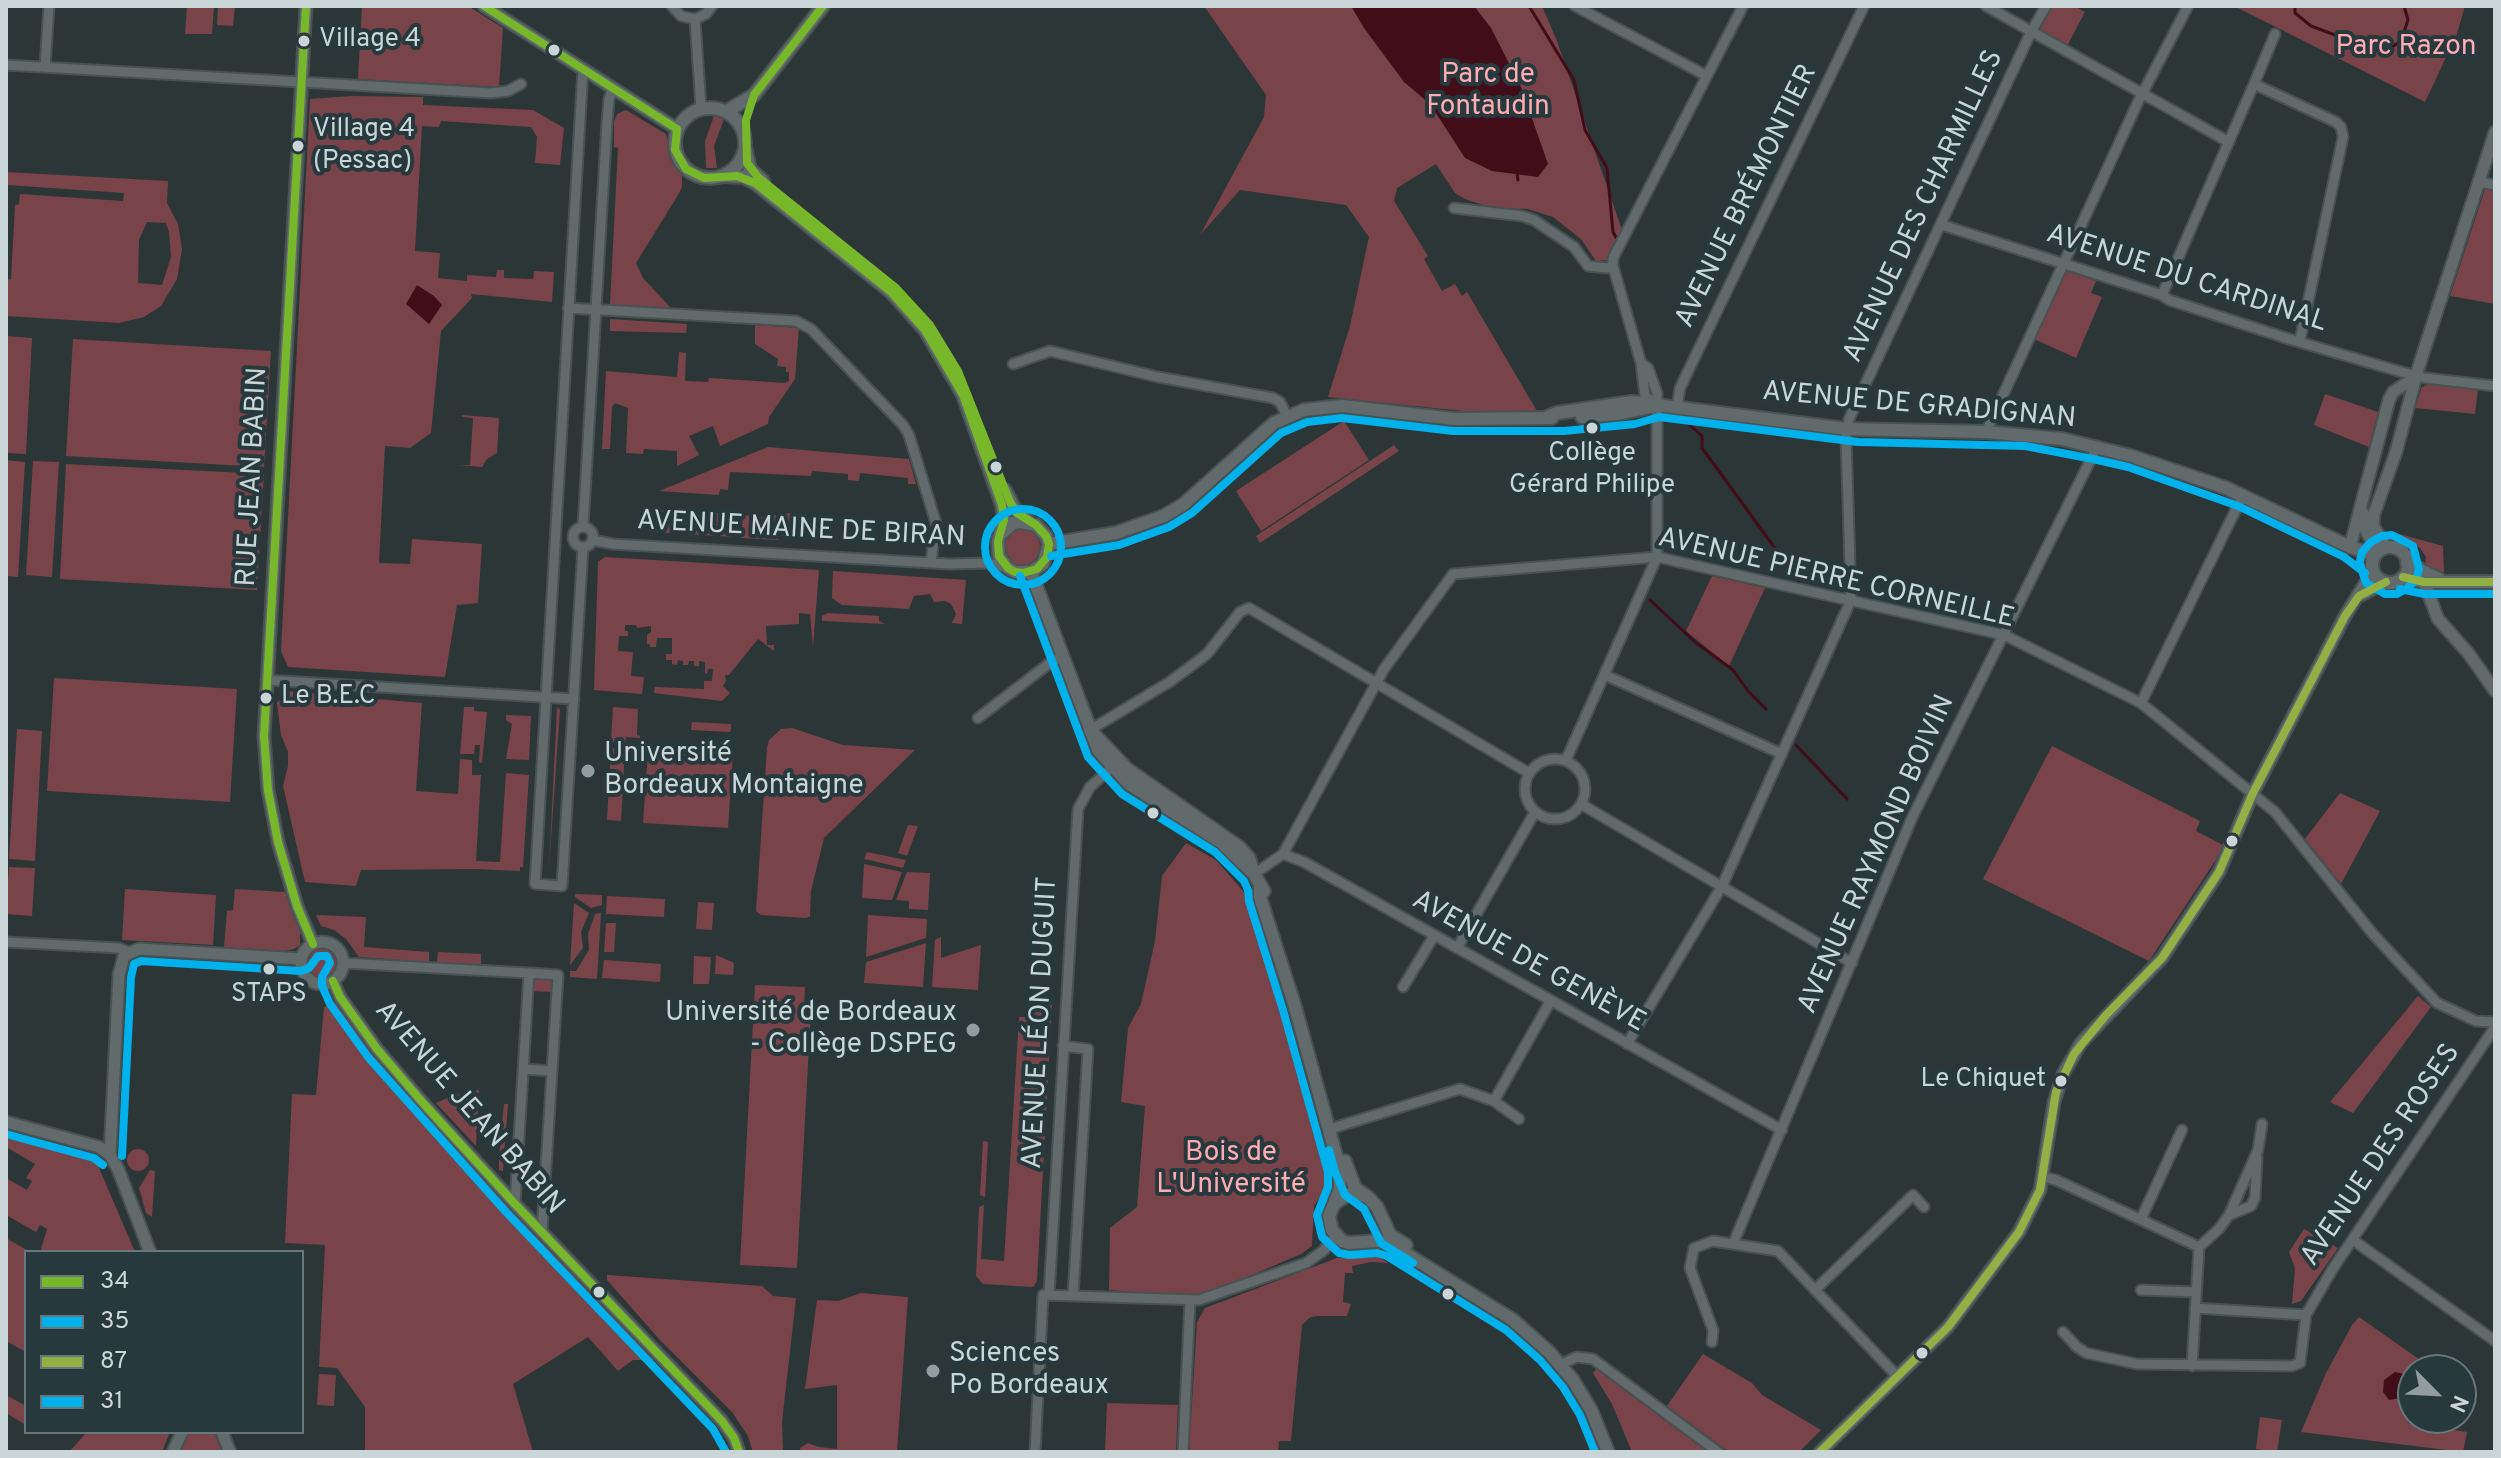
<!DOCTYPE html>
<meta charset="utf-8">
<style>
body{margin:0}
#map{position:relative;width:2501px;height:1458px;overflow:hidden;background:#2c3637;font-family:Overpass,sans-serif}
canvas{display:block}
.frame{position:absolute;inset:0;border:8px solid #cad5d7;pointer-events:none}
.legend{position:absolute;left:24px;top:1250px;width:280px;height:184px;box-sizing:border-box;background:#27393c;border:2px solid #68777a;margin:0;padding:10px 14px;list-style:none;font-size:24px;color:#cad5d7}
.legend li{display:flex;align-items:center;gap:16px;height:40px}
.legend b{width:40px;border:2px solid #68777a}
.north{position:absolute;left:2397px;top:1354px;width:80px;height:80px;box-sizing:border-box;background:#27393c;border:2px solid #68777a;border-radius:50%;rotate:114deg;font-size:22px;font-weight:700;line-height:32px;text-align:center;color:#cad5d7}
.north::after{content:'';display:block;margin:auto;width:28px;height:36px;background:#939d9f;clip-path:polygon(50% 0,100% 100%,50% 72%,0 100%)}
</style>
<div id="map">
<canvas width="2501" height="1458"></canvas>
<div class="frame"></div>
<ul class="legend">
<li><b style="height:10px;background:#76b82a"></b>34</li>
<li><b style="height:10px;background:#00b1eb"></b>35</li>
<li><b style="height:10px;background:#93b045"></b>87</li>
<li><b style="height:10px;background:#00b1eb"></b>31</li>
</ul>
<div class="north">N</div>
</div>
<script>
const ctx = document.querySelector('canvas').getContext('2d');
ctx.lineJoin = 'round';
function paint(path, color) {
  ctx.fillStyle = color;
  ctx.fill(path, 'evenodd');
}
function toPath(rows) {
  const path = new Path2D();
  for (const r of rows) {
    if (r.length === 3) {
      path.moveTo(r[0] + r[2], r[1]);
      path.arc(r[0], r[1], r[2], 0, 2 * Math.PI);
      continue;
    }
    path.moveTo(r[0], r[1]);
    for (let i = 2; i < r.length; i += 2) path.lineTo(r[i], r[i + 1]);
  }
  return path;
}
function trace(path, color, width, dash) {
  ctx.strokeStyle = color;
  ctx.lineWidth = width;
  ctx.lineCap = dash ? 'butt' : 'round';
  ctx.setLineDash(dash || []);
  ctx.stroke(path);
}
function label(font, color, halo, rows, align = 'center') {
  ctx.font = font + ' Overpass,sans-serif';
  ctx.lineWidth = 8;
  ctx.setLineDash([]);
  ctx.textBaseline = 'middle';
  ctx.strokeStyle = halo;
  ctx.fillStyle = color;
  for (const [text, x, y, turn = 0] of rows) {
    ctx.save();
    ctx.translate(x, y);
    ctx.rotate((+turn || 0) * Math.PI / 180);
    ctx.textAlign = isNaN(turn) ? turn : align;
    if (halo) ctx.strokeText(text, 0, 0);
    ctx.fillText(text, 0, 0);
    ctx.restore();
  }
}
paint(toPath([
 [187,6,214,6,212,34,185,34],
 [218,6,235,6,233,26,217,25],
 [362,6,468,6,503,28,499,87,358,79],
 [1204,6,1542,6,1557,41,1624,236,1611,260,1596,261,1581,239,1553,217,1528,209,1492,208,1465,199,1455,193,1436,164,1397,188,1394,201,1428,256,1424,259,1442,291,1455,284,1462,296,1467,292,1537,411,1482,413,1328,397,1350,326,1369,237,1346,205,1240,190,1200,235,1264,117,1266,95],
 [2053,6,2074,6,2085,12,2067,46,2039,31],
 [2234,6,2465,6,2457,34,2425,102],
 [352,96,423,97,423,105,533,110,564,128,560,165,535,163,537,137,531,127,441,121,439,127,422,126,415,251,440,253,438,278,467,281,467,275,496,277,497,270,504,270,504,278,533,279,534,271,554,272,552,302,471,294,472,298,441,331,431,433,410,448,385,446,379,563,410,564,412,539,482,544,478,603,457,605,445,677,288,667,281,651,310,99],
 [626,110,666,134,672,159,682,175,682,187,678,195,636,263,643,278,670,307,668,308,615,307,610,304,618,148,614,147,614,122,617,114],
 [714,116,724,119,714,146,717,168,706,168,705,141],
 [6,172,168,181,167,203,178,224,182,249,177,279,161,306,144,317,119,323,6,316,6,280,11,279,15,205,19,204,20,194,123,201,124,193,7,185,6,193],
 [147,222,166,223,169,232,171,257,162,285,138,283,139,240],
 [2485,189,2495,191,2495,304,2450,296],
 [2067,271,2096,281,2091,293,2102,297,2076,358,2034,339,2064,273],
 [610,319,687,324,686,333,610,331],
 [755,325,799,328,795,379,769,417,768,424,720,446,713,426,689,436,699,455,677,466,677,451,644,449,643,454,626,453,628,408,615,403,612,407,610,449,602,449,606,371,677,377,679,352,686,353,685,381,708,382,709,378,785,383,789,381,789,372,786,372,786,367,777,366,778,359,755,344],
 [6,336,32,338,26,454,6,453],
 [73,339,271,351,264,467,66,456],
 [2429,384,2478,389,2475,414,2415,408,2422,387],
 [2325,394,2378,412,2369,447,2314,425],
 [462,415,499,418,497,453,487,459,482,467,459,465,470,465,473,418,462,417],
 [1344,421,1369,460,1261,531,1236,491],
 [1394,445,1399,451,1260,543,1256,536],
 [768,447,909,459,916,484,908,484,908,478,860,473,859,481,848,480,848,474,812,471,811,476,730,472,728,490,720,489,719,495,659,491],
 [6,460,25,462,18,577,6,576],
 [33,461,59,462,52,577,26,575],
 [66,464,264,474,257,590,60,579],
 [654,510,718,513,718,525,734,526,733,537,653,532],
 [772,513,780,518,778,540,741,538,743,515,762,517],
 [784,513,794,514,793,537,782,536],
 [1022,547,18],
 [2392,532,2443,546,2444,572,2425,565,2426,557,2420,548],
 [605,557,819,570,813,647,810,614,799,613,799,624,766,626,767,645,774,645,774,651,758,639,729,675,725,675,726,681,723,686,730,693,722,701,654,693,655,687,704,689,704,681,712,681,713,669,708,669,707,674,705,673,705,662,699,661,699,666,694,666,694,661,689,661,688,665,683,665,683,661,678,660,677,665,672,664,672,660,666,660,666,654,672,654,672,638,657,638,656,647,650,647,650,644,647,644,647,635,651,632,651,626,637,628,636,625,625,625,625,631,628,631,628,636,619,636,618,651,633,652,631,676,644,677,642,694,594,690,598,562],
 [833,571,966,580,962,624,952,623,956,614,951,604,945,601,934,602,930,594,914,596,909,609,842,605,832,598],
 [1712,576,1765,588,1729,666,1686,631],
 [828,613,879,616,879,621,885,624,822,621,822,616],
 [54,678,237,689,230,802,47,791],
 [286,691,422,703,416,791,458,794,460,759,472,760,472,775,481,775,476,861,500,862,506,773,529,775,523,867,520,867,520,871,475,869,361,870,356,886,305,882,283,786,288,766,288,752,281,735,277,703],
 [464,707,474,707,474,711,487,712,482,763,479,762,480,745,475,745,474,754,460,754],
 [613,707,638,709,637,735,640,736,640,738,626,737,625,743,611,742],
 [557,708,560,709,549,869],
 [506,715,531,716,529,760,506,759,512,724,506,720],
 [692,722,731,724,731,728,730,732,691,730],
 [792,728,843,745,915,750,824,838,811,891,810,916,806,918,761,915,756,911,767,748,769,740,781,729],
 [17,729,42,731,35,861,9,859],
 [2052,746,2200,821,2196,831,2225,846,2149,961,1983,879],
 [611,748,625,748,621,821,607,820],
 [648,750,651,750,651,754,658,754,659,752,729,758,729,755,733,755,728,828,643,823],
 [2340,793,2380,811,2341,884,2305,839],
 [908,825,918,826,907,856,898,853],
 [1186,843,1216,860,1244,892,1248,902,1285,1017,1327,1176,1325,1190,1314,1206,1312,1246,1301,1254,1208,1294,1188,1296,1109,1290,1110,1228,1137,1207,1145,1106,1121,1102,1128,1028,1141,1004,1155,941,1162,876],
 [867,852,896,858,906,860,903,868,864,859],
 [864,864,902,872,892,900,862,898],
 [9,867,35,868,32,916,6,914],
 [907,872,930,873,928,910,909,909,909,901,896,900],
 [125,889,216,895,213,945,122,940],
 [235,889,285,892,300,929,300,945,294,949,284,951,224,947,227,911,233,910],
 [575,894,602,895,602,905,591,908,575,897],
 [607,896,665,899,664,917,606,914],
 [698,902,714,903,712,930,696,929],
 [574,903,589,913,581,932,583,948,570,965],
 [601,913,597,979,570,977,570,971,576,971,589,950,588,934,595,914],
 [316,915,366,917,364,947,429,952,429,962,359,957,346,939,334,930,321,926],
 [868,915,927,919,926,938,866,957],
 [606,923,616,923,614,952,604,952],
 [941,937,941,958,981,945,978,990,932,987,935,940],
 [926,943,923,987,864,983,866,962],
 [322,963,15],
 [438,952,481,954,481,965,437,962],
 [716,955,734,963,733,975,715,974],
 [694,956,711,957,709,984,693,984],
 [604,960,661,964,660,982,602,978],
 [534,978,550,979,553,985,553,992,530,991],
 [755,985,805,987,804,1008,811,1009,797,1268,740,1265],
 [2418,996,2431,1007,2353,1113,2330,1102],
 [337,1000,655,1360,633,1360,618,1371,588,1337,513,1384,533,1452,365,1452,365,1407,337,1368,319,1367,325,1245,285,1243,292,1094,316,1095,324,1007],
 [1035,1003,1052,1004,1037,1281,1033,1287,983,1284,976,1276,979,1207,984,1205,981,1259,1004,1261,1019,1017,1034,1017],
 [479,1090,478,1110,476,1146,436,1103,454,1095],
 [504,1104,508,1104,503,1171,499,1170,499,1157],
 [6,1131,72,1149,97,1163,135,1252,45,1252,41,1249,47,1229,40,1225,36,1232,6,1215,6,1178,27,1190,32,1181,26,1178,35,1164,8,1148,6,1151],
 [983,1141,988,1142,985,1197,980,1195],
 [138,1160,11],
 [150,1170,155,1171,152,1217,146,1213,139,1188],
 [2304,1229,2338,1248,2301,1301,2292,1304,2295,1268,2289,1252],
 [6,1238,30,1252,26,1252,26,1352,6,1341],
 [1375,1254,1388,1263,1371,1262,1352,1266,1353,1273,1345,1273,1343,1302,1351,1304,1347,1316,1316,1316,1309,1318,1302,1325,1291,1441,1279,1441,1278,1452,1189,1452,1197,1322,1205,1308,1337,1258,1358,1258],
 [607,1275,762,1286,773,1296,796,1298,782,1422,783,1452,753,1452,748,1436,732,1412,660,1340,607,1280],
 [861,1293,908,1297,897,1452,801,1452,800,1448,808,1443,819,1447,837,1449,837,1385,805,1389,817,1300,838,1301],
 [2359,1317,2433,1369,2413,1370,2413,1400,2408,1423,2467,1432,2463,1452,2301,1432,2326,1373,2352,1325],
 [1703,1354,1752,1383,1762,1395,1821,1430,1799,1452,1729,1452,1667,1406],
 [1596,1369,1708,1452,1632,1452,1612,1404,1593,1373],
 [319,1374,336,1375,334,1406,317,1405],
 [6,1395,26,1406,26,1425,6,1413],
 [1107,1403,1178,1405,1176,1452,1105,1452],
 [2260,1417,2282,1420,2277,1452,2256,1449],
 [87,1432,170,1432,162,1452,69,1452],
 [189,1432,214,1432,222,1452,180,1452]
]), '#78444a');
paint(toPath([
 [1351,6,1474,6,1491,28,1521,87,1548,164,1538,177,1492,171,1465,158,1430,104,1404,82,1364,28],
 [417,285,434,296,442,305,429,324,406,304],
 [2395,1372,2404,1374,2411,1382,2401,1398,2389,1400,2383,1392,2384,1380]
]), '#410d18');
trace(toPath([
 [1529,6,1574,80,1585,130,1607,168,1613,232,1618,241],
 [2295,6,2295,13,2311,26,2375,50,2389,49,2398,43,2403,35,2408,20,2404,6],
 [1517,172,1518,180],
 [1684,420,1702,436,1702,448,1799,581],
 [1650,600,1695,642,1733,670,1748,691,1766,709],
 [1796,745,1847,799]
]), '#410d18', 3);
const minor = toPath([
 [672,6,681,16,695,19,706,14,712,6],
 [1575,6,1707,76],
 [1986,6,2229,142],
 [695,19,701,108],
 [6,65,491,93,508,91,521,84],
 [45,67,49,6],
 [583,69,535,884,562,886,583,547],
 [2254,84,2275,34],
 [2480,182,2495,185],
 [1454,208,1522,216,1534,220,1574,247,1588,266,1607,268,1613,266],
 [1942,225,2162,295,2169,300,2289,339,2398,371,2425,378,2495,386],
 [2162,295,2254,84,2336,122,2341,127,2343,137,2300,340],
 [568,308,796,321,811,329,903,425,909,435,936,523,931,562],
 [1013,364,1050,351,1158,377,1273,398,1280,402,1287,416],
 [1657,405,1645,396,1641,363,1613,266,1613,258,1743,6],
 [1677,407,1680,388,1864,6],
 [1986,432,2138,102,2188,6],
 [583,527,607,123,609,99,613,88],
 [583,537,10],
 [592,540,613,544,949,564,987,563,1008,568],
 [1605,675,1782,754],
 [266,680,574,699],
 [2141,703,2243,495],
 [978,718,1051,662,1062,657],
 [1090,730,1171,681,1207,654,1240,612,1249,608,1529,773],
 [1555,789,30],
 [1566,760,1657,557,1657,393,1648,368,1641,363],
 [1581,804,1852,963],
 [1283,854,1384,669,1453,574,1657,557,2004,635,2141,703,2275,812,2373,934,2437,1003,2476,1021,2495,1022],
 [1254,874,1283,854,1304,862,1782,1130],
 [6,942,119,948,129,952],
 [1457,948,1535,812],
 [343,963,529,973],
 [1403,987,1434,936],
 [1627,1044,1722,886,1851,600,1846,437,1849,419,2031,32,2046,6],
 [1063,1046,1088,1049,1073,1296],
 [524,1069,552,1071],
 [1494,1101,1550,1002],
 [1336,1127,1460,1089,1494,1101,1519,1119],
 [2043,1177,2056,1180,2199,1247],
 [515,1204,529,973,558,975,542,1231],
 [2229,1215,2251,1206,2255,1198,2257,1158],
 [2141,1219,2182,1130],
 [2353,1240,2495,1341],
 [1733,1244,1912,818,2093,455,2096,447],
 [2199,1247,2219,1229,2229,1215,2258,1150,2262,1124],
 [1816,1289,1913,1195,1924,1207],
 [2141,1290,2196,1292],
 [1049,1295,1078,809,1090,787,1112,767],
 [2195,1308,2306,1315],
 [2063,1332,2077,1347,2086,1353,2137,1364,2292,1366,2300,1363,2306,1315,2332,1270,2493,1030,2494,1022],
 [1712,1342,1713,1330,1690,1268,1694,1248,1713,1241,1778,1251,1898,1377],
 [1566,1362,1577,1357,1593,1359,1718,1452],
 [2192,1366,2199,1247],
 [1035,1452,1043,1295,1199,1300,1306,1263,1323,1251,1336,1236],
 [1183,1452,1190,1301]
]);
const tertiary = toPath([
 [306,6,264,736,268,790,278,842,297,906,313,944],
 [484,6,677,129],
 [2363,513,2365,529,2378,552],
 [2350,547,2389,400,2393,392,2417,376],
 [2386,547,2373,526,2374,514,2396,452,2418,369,2495,132],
 [2424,582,2438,619,2469,654,2495,691],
 [2359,596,2386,582],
 [322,963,21],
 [333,981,340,997,377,1049,423,1103,515,1204,722,1421,734,1438,739,1452],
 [6,1122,99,1147,110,1155,118,1169,150,1252],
 [110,1155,119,975,124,956,139,949,301,959],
 [222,1432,230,1452],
 [173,1452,182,1432],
 [1820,1452,1948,1327,2019,1232,2040,1190,2054,1102,2063,1074,2081,1043,2162,958,2219,872,2253,793,2345,616,2373,571]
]);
const secondary = toPath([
 [710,143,35],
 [727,111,754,95,823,6],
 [745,147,750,169,763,181],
 [721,176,744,177,755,183,891,292,925,330,963,395,1002,505,1004,520,998,541,999,556,1008,568,1015,572,1031,572,1043,564,1049,544,1046,536,1036,525,1021,522,1013,523,1001,534],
 [1582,417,1618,414,1651,407],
 [1545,418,1557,413,1632,402,1847,429,1986,432,2062,439,2131,456,2226,488,2350,547,2375,555],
 [1005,490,1014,508,1029,522],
 [1049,544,1116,533,1164,516,1184,504,1274,423,1304,410,1342,406,1454,419,1552,418],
 [2390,565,18],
 [2407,563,2439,579],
 [1031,572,1098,750,1129,784,1222,843,1252,872],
 [2403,577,2424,582,2495,582],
 [1090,730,1127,769,1239,847,1249,858,1254,874,1264,891],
 [1260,887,1260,897,1295,1007,1340,1170,1340,1189,1329,1216,1332,1230,1342,1241,1349,1243,1378,1241,1392,1245,1513,1320,1549,1352,1573,1380,1591,1410,1608,1452],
 [1345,1161,1355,1188,1368,1197],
 [1335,1203,1347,1195,1354,1193,1368,1197,1377,1207,1390,1235,1406,1245]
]);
trace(minor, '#495252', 13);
trace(tertiary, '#495252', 15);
trace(secondary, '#495252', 16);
trace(minor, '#626a6b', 9);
trace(tertiary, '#626a6b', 11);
trace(secondary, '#626a6b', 12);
trace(toPath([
 [306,6,264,736,268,790,278,842,297,906,313,944],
 [484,6,677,129],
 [677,129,675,150,686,169,704,178,737,176,755,183,891,292,925,330,963,395,1002,505,1004,520,998,541,999,556,1008,568,1015,572,1023,573,1037,569,1047,557,1049,544,1046,536,1036,525,1017,513,1010,502,958,371,930,325,895,287,758,177,747,163,746,120,754,95,823,6],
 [333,981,340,997,377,1049,423,1103,515,1204,722,1421,734,1438,739,1452]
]), '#76b82a', 8);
trace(toPath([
 [1023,547,38],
 [1051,556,1119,545,1169,527,1192,513,1281,433,1307,422,1342,418,1453,431,1564,431,1635,424,1659,417,1858,442,2025,446,2093,459,2128,467,2238,506,2344,557,2365,573],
 [2360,564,2366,583,2385,594,2397,594,2406,589,2416,580,2419,569,2413,546,2392,535,2382,536,2371,542,2362,552,2360,561],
 [1020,576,1088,757,1122,794,1215,852,1244,881,1248,890,1249,901,1283,1010,1328,1172,1328,1187,1317,1215,1322,1237,1339,1253,1349,1255,1377,1253,1387,1256,1506,1330,1540,1360,1563,1387,1580,1415,1595,1452],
 [2400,589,2424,594,2495,594],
 [1329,1150,1335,1172,1345,1195,1364,1209,1381,1243,1413,1263]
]), '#00b1eb', 8);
trace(toPath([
 [2403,577,2424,582,2495,582],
 [1820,1452,1948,1327,2019,1232,2040,1190,2056,1092,2074,1054,2106,1015,2162,958,2219,872,2253,793,2345,616,2359,596,2386,582]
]), '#93b045', 8);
trace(toPath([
 [6,1134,94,1158,103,1165],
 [122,1156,131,977,134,964,141,961,301,971,309,968,318,956,327,956,330,963,322,977,322,986,330,1004,368,1057,506,1212,713,1429,726,1452]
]), '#00b1eb', 8);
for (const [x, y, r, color] of [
 [304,41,7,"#cad5d7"],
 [554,50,7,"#cad5d7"],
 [298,146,7,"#cad5d7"],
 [1592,428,7,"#cad5d7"],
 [996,467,7,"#cad5d7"],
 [266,698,7,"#cad5d7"],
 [588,771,8,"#939d9f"],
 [1153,813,7,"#cad5d7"],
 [2232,841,7,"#cad5d7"],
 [269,969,7,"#cad5d7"],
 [973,1030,8,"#939d9f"],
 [2061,1081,7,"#cad5d7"],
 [599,1292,7,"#cad5d7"],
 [1448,1294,7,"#cad5d7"],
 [1922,1353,7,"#cad5d7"],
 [933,1371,8,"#939d9f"]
]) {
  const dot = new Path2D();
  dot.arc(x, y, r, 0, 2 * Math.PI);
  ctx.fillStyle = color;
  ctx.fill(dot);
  trace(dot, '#27393c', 3);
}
label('26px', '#cad5d7', '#27393c', [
 ["Village 4",319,41],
 ["Village 4",313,131],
 ["(Pessac)",313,163],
 ["Collège",1592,455,"center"],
 ["Gérard Philipe",1592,487,"center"],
 ["Le B.E.C",281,698],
 ["STAPS",269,996,"center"],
 ["Le Chiquet",2046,1081,"right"]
], 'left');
label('28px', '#fcadb3', '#27393c', [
 ["Parc Razon",2406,48],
 ["Parc de",1488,76],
 ["Fontaudin",1488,108],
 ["Bois de",1231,1154],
 ["L'Université",1231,1186]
]);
label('28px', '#cad5d7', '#27393c', [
 ["AVENUE BRÉMONTIER",1748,197,-64],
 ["AVENUE DES CHARMILLES",1925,207,-65],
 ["AVENUE DU CARDINAL",2186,280,18],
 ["AVENUE DE GRADIGNAN",1919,407,5],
 ["RUE JEAN BABIN",254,477,-87],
 ["AVENUE MAINE DE BIRAN",801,531,3],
 ["AVENUE PIERRE CORNEILLE",1836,580,13],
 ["AVENUE RAYMOND BOIVIN",1878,855,-66],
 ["AVENUE DE GENÈVE",1528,963,29],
 ["AVENUE LÉON DUGUIT",1042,1023,-87],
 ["AVENUE JEAN BABIN",468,1109,49],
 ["AVENUE DES ROSES",2382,1156,-56]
]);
label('28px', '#cad5d7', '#27393c', [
 ["Université",604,755],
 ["Bordeaux Montaigne",604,787],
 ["Université de Bordeaux",957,1014,"right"],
 ["- Collège DSPEG",957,1046,"right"],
 ["Sciences",949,1355],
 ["Po Bordeaux",949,1387]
], 'left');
</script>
